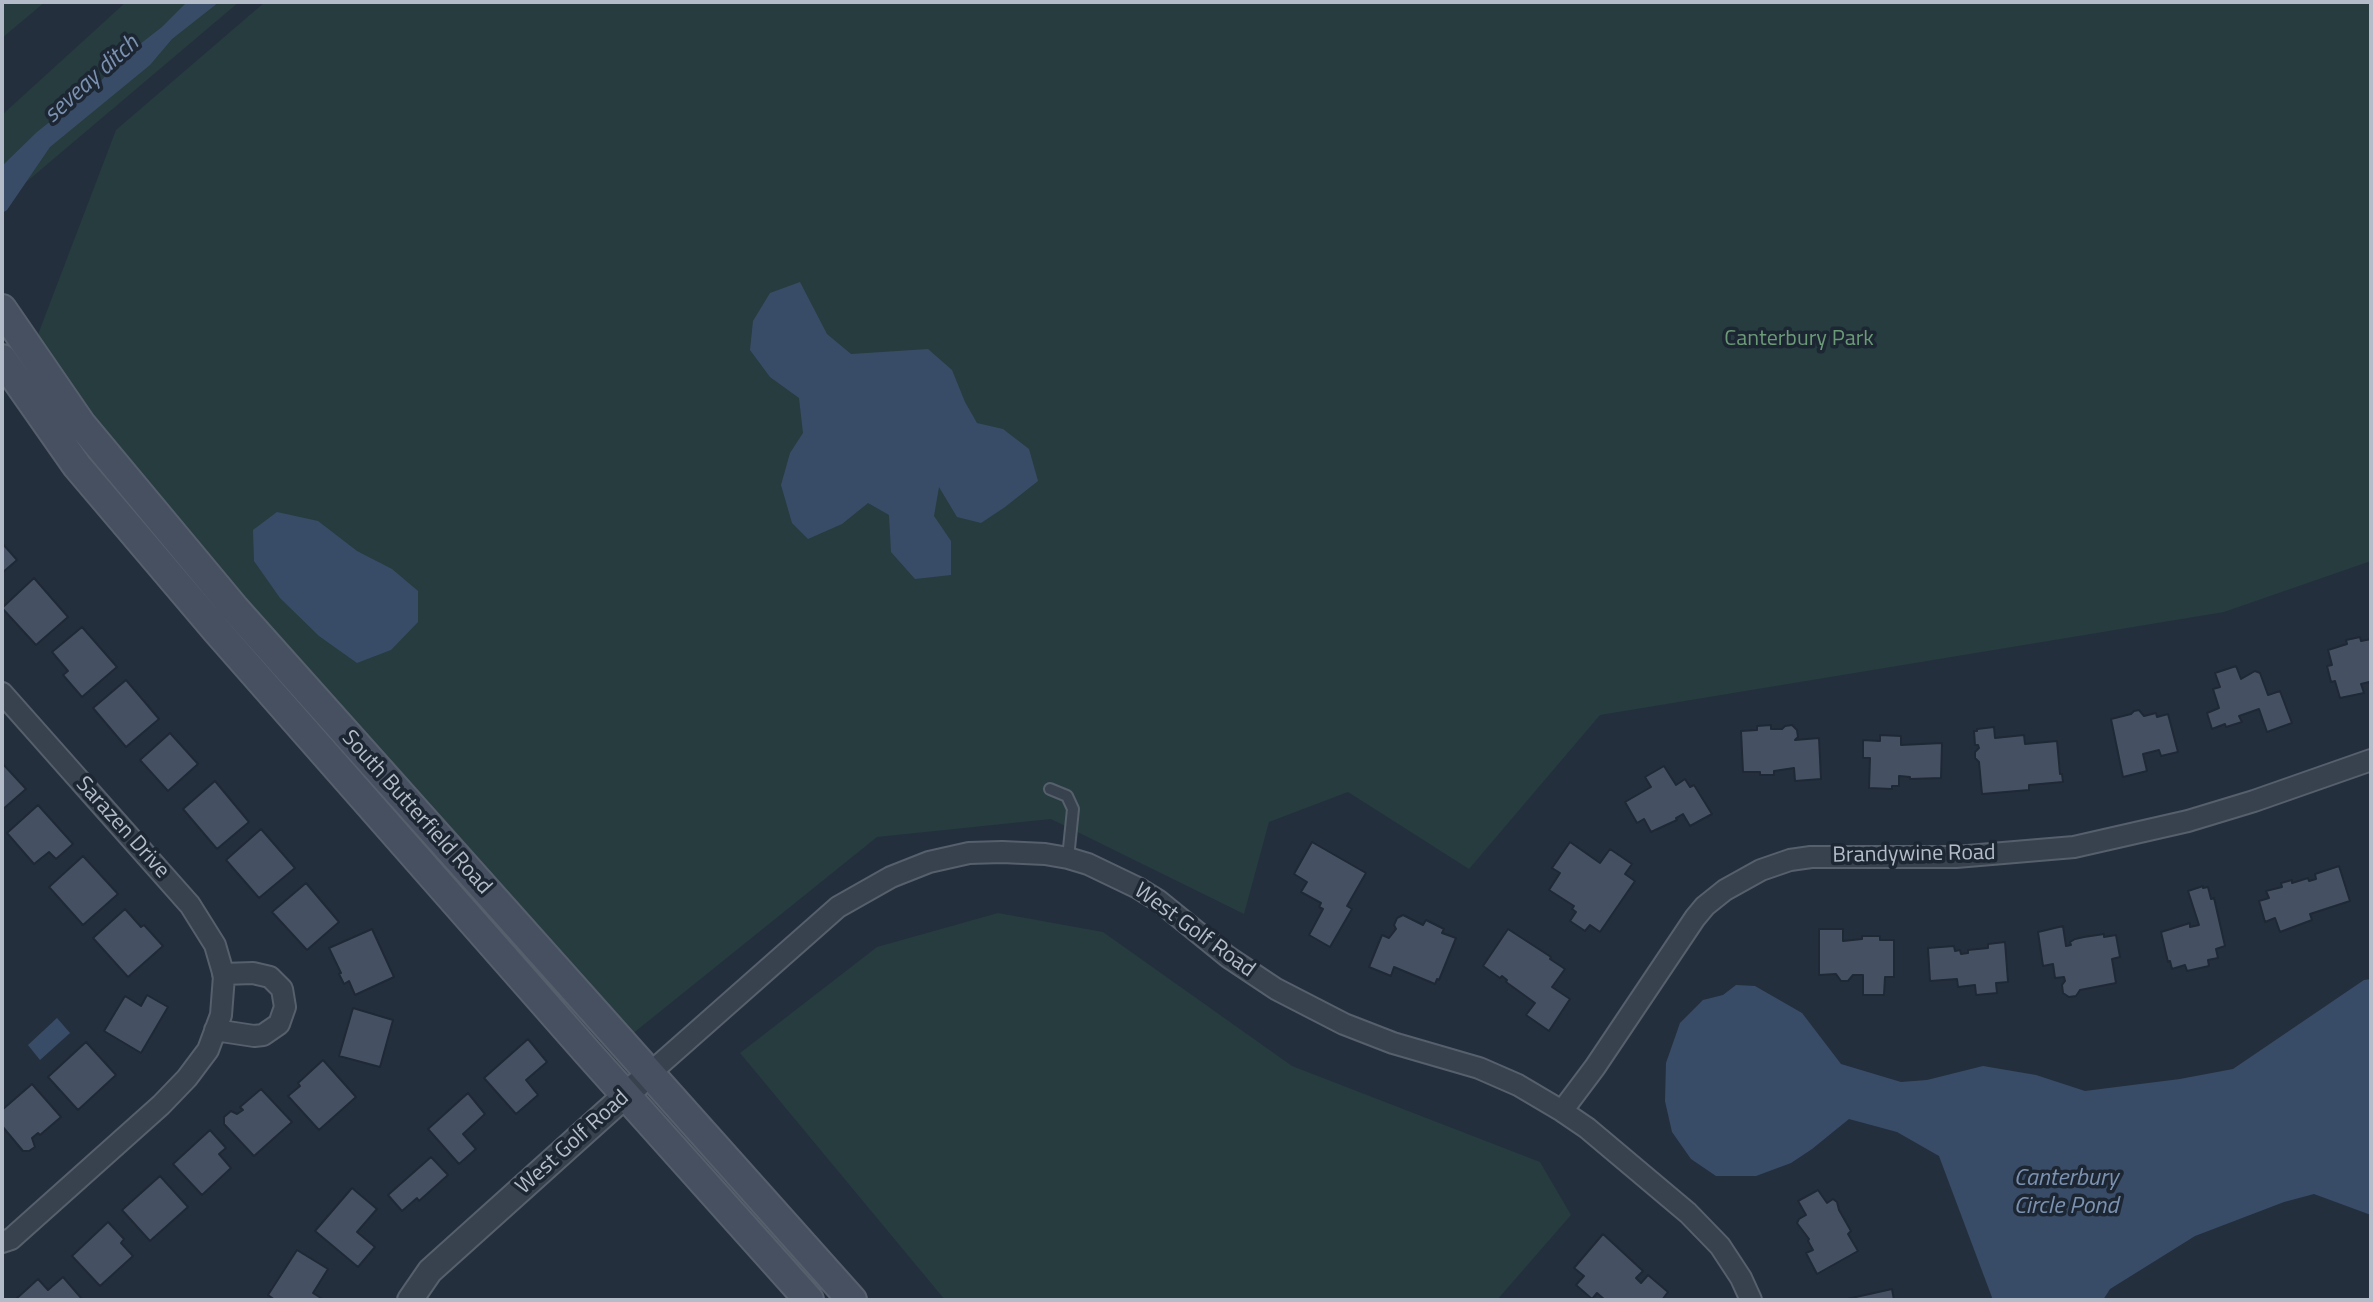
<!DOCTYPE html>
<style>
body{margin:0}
#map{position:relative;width:2373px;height:1302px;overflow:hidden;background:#242f3e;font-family:"Titillium Web",sans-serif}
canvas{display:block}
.frame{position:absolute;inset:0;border:4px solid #b4bcc9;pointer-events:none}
</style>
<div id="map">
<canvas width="2373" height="1302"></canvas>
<div class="frame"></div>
</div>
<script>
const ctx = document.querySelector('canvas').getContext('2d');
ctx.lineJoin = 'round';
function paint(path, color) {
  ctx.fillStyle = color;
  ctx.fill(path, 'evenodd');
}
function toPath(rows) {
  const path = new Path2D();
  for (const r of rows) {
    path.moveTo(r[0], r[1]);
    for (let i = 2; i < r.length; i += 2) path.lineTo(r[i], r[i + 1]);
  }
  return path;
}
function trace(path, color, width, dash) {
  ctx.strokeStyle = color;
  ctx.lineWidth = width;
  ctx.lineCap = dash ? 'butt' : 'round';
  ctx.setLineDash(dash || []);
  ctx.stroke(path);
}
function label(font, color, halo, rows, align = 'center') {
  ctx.font = font + ' "Titillium Web",sans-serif';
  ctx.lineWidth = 7;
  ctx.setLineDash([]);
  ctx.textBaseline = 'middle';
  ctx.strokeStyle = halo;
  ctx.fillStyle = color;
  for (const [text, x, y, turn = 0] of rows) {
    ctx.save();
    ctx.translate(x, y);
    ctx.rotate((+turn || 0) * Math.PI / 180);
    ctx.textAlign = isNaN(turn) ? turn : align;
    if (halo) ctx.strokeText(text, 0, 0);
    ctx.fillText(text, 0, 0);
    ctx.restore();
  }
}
paint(toPath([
 [2,2,45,2,2,38],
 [126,2,239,2,18,189,2,169,2,115],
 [265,2,2371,2,2371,561,2224,612,1600,715,1469,869,1348,792,1269,822,1244,914,1051,819,877,837,631,1035,588,987,568,1005,121,495,26,366,116,130],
 [998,913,1103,932,1292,1066,1540,1162,1571,1215,1497,1300,945,1300,740,1053,877,947]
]), '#263c3f');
paint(toPath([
 [187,2,219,2,172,39,150,65,50,147,7,210,2,213,2,166,37,132,100,82,117,62,162,27],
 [800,282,827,334,851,354,928,349,952,370,965,402,977,423,1003,429,1029,449,1038,481,1005,507,981,523,957,517,939,487,934,516,951,541,951,575,915,579,891,552,889,515,868,503,842,524,808,539,792,523,781,485,790,453,803,433,799,398,770,377,750,350,753,321,770,293],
 [277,512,318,521,357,551,392,569,418,591,418,622,391,650,357,663,319,636,280,598,254,561,253,530],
 [2371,979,2371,1215,2314,1194,2284,1202,2195,1236,2110,1289,2103,1300,1993,1300,1939,1156,1897,1132,1849,1119,1812,1149,1791,1163,1756,1176,1716,1176,1691,1159,1672,1132,1665,1101,1666,1063,1680,1023,1703,1000,1723,995,1736,985,1755,986,1802,1013,1841,1064,1901,1082,1927,1080,1983,1066,2036,1075,2085,1091,2180,1079,2233,1069,2364,980],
 [57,1018,70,1033,40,1060,28,1045]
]), '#394c67');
const building = toPath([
 [2,543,17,560,2,573,2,543],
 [34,578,68,617,36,645,2,608,34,578],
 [82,627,117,667,82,697,63,675,68,671,52,652,82,627],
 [2360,637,2361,641,2371,639,2371,688,2369,682,2361,684,2364,693,2340,698,2335,681,2331,682,2327,666,2332,665,2328,650,2347,644,2346,640,2360,637],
 [2236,666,2241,679,2255,671,2260,673,2268,695,2280,691,2292,723,2267,732,2259,709,2239,716,2242,722,2226,727,2225,724,2212,729,2207,713,2219,708,2213,689,2220,687,2215,673,2236,666],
 [126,680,159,719,126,747,93,708,126,680],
 [2139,710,2144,716,2156,713,2157,717,2168,714,2178,752,2161,756,2159,750,2143,754,2147,771,2123,777,2111,719,2131,714,2134,711,2139,710],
 [1771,725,1771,729,1782,729,1785,726,1792,725,1797,730,1798,737,1795,740,1819,738,1821,779,1795,781,1794,768,1774,771,1774,775,1760,775,1760,772,1743,772,1741,731,1757,730,1757,726,1771,725],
 [1994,727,1995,738,2024,735,2025,744,2057,741,2060,774,2062,774,2063,782,2029,785,2029,790,1982,794,1979,762,1975,758,1975,752,1979,748,1978,745,1975,745,1974,731,1977,731,1977,729,1994,727],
 [170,733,198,764,168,791,140,760,170,733],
 [1880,735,1901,736,1901,745,1942,743,1941,778,1910,779,1910,777,1899,776,1899,786,1892,786,1892,789,1869,788,1870,758,1863,758,1863,740,1880,741,1880,735],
 [2,763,26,789,2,810,2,763],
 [1664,766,1676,785,1685,779,1690,787,1694,785,1712,814,1690,826,1683,814,1676,818,1677,820,1651,832,1644,819,1637,823,1625,802,1651,787,1645,777,1664,766],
 [215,781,249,822,217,849,183,809,215,781],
 [38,805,73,844,56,859,49,852,34,864,7,833,38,805],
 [261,829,295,868,259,898,226,860,261,829],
 [1312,842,1366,873,1347,906,1352,909,1330,947,1309,935,1323,909,1319,907,1321,903,1301,892,1307,882,1294,874,1312,842],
 [1570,842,1600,863,1610,849,1632,864,1625,874,1635,881,1600,932,1590,925,1585,931,1570,921,1576,912,1572,909,1574,906,1549,890,1560,873,1552,868,1570,842],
 [83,856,118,894,83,925,49,887,83,856],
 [2339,866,2350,901,2310,914,2312,920,2280,932,2275,918,2265,922,2259,901,2269,898,2266,891,2282,887,2281,883,2292,880,2292,883,2308,878,2309,881,2316,879,2315,874,2339,866],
 [306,883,339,922,307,950,272,912,306,883],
 [2203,886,2203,888,2208,887,2211,899,2214,898,2225,946,2216,949,2218,958,2208,960,2209,966,2187,971,2185,965,2172,969,2170,961,2168,962,2161,932,2190,923,2190,927,2199,925,2188,891,2203,886],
 [125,909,141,927,144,925,163,946,128,977,93,938,125,909],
 [1403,915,1423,925,1426,920,1444,929,1442,933,1456,938,1439,980,1437,979,1435,984,1394,967,1391,976,1369,967,1382,935,1389,938,1396,929,1394,925,1397,918,1403,915],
 [2063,926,2066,946,2071,945,2070,942,2075,939,2084,937,2104,934,2104,937,2116,935,2120,957,2112,959,2116,983,2080,990,2076,996,2069,997,2063,993,2062,985,2065,981,2064,977,2055,978,2053,964,2043,966,2038,932,2063,926],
 [372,929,394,977,355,995,349,981,344,984,339,974,341,973,329,948,372,929],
 [1508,929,1551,957,1550,959,1565,969,1552,987,1570,999,1549,1031,1526,1015,1535,1003,1506,982,1507,980,1502,976,1500,978,1483,966,1508,929],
 [1819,929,1843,929,1843,941,1862,939,1862,936,1880,936,1880,940,1894,940,1894,977,1885,977,1884,995,1863,995,1863,975,1853,975,1848,981,1841,981,1836,974,1819,975,1819,929],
 [2005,942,2008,982,1996,983,1997,993,1976,995,1975,985,1958,987,1957,979,1930,981,1928,948,1954,946,1955,951,1960,950,1961,954,1968,953,1968,950,1988,948,1988,944,2005,942],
 [147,995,168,1007,141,1053,104,1031,125,996,141,1006,147,995],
 [353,1008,393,1020,380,1067,339,1056,353,1008],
 [528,1039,547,1062,526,1080,538,1095,516,1114,484,1078,528,1039],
 [86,1042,116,1075,78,1110,48,1077,86,1042],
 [323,1060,356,1097,319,1130,288,1096,300,1086,298,1083,323,1060],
 [32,1084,61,1117,40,1135,38,1133,32,1138,35,1147,29,1151,23,1151,2,1126,2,1110,32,1084],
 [261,1089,292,1122,254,1156,224,1124,224,1117,231,1111,237,1114,243,1110,240,1107,261,1089],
 [468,1093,485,1114,463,1134,476,1149,459,1164,428,1129,468,1093],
 [210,1130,226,1148,219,1154,231,1168,202,1195,173,1164,210,1130],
 [431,1157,448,1175,419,1201,417,1198,402,1211,388,1195,431,1157],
 [160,1176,188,1207,150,1241,122,1210,160,1176],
 [352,1188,377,1209,357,1232,375,1247,358,1267,315,1231,352,1188],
 [1818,1190,1827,1203,1833,1199,1837,1202,1839,1210,1851,1231,1848,1234,1858,1251,1817,1274,1806,1253,1813,1250,1808,1241,1809,1239,1797,1223,1799,1219,1806,1215,1798,1201,1818,1190],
 [108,1222,124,1239,121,1243,133,1256,100,1286,72,1256,108,1222],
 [1603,1234,1643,1271,1636,1278,1641,1283,1648,1275,1668,1292,1662,1300,1605,1300,1597,1293,1592,1299,1576,1285,1584,1276,1574,1268,1603,1234],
 [297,1250,328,1269,313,1293,324,1300,275,1300,268,1295,297,1250],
 [63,1277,82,1299,80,1300,15,1300,38,1279,48,1290,63,1277],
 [1892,1289,1894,1300,1847,1300,1847,1299,1892,1289]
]);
paint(building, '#455162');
trace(building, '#1f2835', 2);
const service = toPath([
 [1050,789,1067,796,1073,809,1068,858]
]);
const minor = toPath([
 [2,693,190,905,215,945,224,976,221,1015,208,1050,187,1078,161,1105,11,1239,2,1242],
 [215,1030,254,1036,263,1035,279,1024,285,1007,282,989,270,977,253,973,223,974],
 [641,1081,838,907,891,877,929,862,969,853,1002,852,1045,854,1068,858,1088,864,1138,888,1159,901,1228,957,1276,989,1344,1024,1393,1043,1479,1068,1518,1085,1562,1111,1587,1128,1688,1213,1720,1246,1741,1278,1751,1300],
 [1562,1111,1595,1067,1695,918,1705,906,1725,890,1761,870,1790,860,1811,857,1956,857,2074,847,2188,821,2254,801,2371,760]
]);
const tertiary = toPath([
 [410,1300,430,1271,638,1084]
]);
const secondary = toPath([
 [2,309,81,424,235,609,852,1300],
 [2,359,77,466,217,631,588,1053,809,1300]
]);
trace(service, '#565f6c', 14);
trace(minor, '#565f6c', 24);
trace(tertiary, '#565f6c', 28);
trace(secondary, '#565f6c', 32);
trace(service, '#38414e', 10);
trace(minor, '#38414e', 20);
trace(tertiary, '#38414e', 24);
trace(secondary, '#465061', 28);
label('22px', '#6b9a76', '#1d2633', [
 ["Canterbury Park",1799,340]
]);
label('22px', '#b4bcc9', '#1d2633', [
 ["South Butterfield Road",416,813,48],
 ["Sarazen Drive",122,828,48],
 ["Brandywine Road",1914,855,-1],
 ["West Golf Road",1194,931,36],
 ["West Golf Road",573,1143,-42]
]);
label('italic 24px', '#7c92b1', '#1d2633', [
 ["seveay ditch",92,80,-42],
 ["Canterbury",2066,1179],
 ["Circle Pond",2066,1207]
]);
</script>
